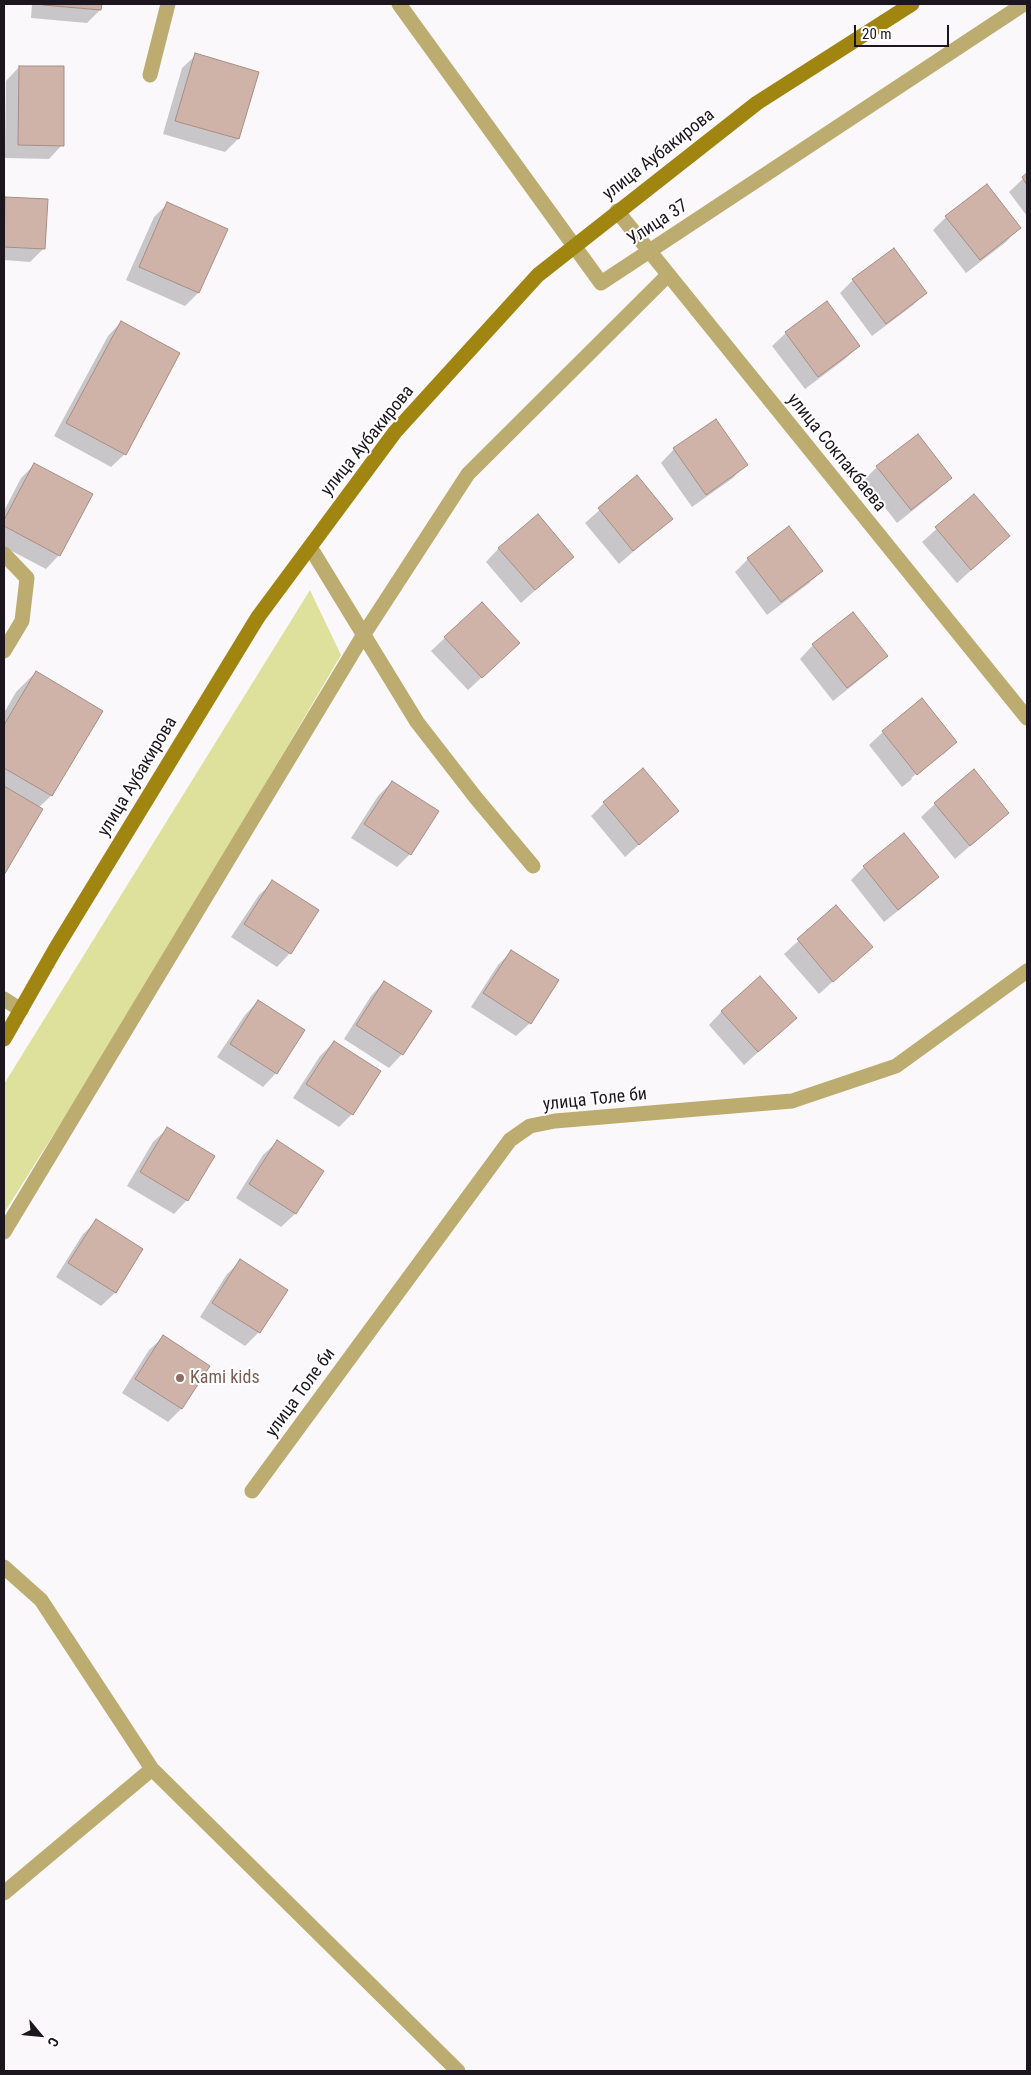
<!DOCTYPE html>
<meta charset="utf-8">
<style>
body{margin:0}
#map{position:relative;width:1031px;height:2075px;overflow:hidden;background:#fbf8fc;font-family:"Roboto Condensed",sans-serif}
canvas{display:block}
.frame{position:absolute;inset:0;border:5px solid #1c161e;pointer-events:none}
.north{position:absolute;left:15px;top:2010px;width:50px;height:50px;-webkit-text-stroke:4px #fff;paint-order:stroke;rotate:118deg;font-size:14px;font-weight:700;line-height:20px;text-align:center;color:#1c161e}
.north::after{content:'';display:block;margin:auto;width:18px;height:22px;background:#1c161e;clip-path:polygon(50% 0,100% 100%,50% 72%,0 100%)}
.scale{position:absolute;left:854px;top:25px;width:95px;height:22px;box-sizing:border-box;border:2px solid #1c161e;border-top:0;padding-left:6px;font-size:15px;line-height:18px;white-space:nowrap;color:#1c161e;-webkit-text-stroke:4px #fff;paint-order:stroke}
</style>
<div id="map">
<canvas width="1031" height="2075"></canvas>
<div class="frame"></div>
<div class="north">С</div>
<div class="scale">20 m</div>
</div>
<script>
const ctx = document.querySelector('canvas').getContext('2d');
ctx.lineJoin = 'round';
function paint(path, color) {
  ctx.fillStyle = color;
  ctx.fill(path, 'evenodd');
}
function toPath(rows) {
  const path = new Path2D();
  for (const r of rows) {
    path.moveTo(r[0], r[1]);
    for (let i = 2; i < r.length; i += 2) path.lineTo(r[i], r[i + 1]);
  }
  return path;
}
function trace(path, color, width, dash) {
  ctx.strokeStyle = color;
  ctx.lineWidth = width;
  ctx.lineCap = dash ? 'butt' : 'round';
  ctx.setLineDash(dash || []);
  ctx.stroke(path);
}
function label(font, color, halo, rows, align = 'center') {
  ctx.font = font + ' "Roboto Condensed",sans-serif';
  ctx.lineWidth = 4;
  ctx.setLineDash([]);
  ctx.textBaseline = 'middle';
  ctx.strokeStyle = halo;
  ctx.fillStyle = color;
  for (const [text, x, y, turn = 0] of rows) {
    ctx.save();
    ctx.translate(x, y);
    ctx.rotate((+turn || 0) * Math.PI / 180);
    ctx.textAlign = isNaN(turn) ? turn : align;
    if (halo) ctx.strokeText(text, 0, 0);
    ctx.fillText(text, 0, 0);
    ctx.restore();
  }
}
paint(toPath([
 [310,590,341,655,139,999,4,1213,4,1084]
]), '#dee19b');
paint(toPath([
 [32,4,101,4,100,10,87,23,31,18],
 [196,55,238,139,225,152,163,134,182,68],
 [19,67,62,145,49,159,5,158,6,81],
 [1027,175,1027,216,1009,192],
 [5,198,44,248,30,262,4,260],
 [167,204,226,230,198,293,185,306,126,280,154,217],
 [946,217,1019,228,1006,242,966,273,933,230],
 [853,280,926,293,912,306,872,336,840,293],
 [121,322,125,454,111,467,54,436,108,336],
 [786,333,859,346,845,359,805,389,772,346],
 [674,449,746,464,733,478,692,507,661,463],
 [35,464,59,555,46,569,4,547,4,511,21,478],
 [877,467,950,478,937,491,897,523,864,480],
 [637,477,671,519,619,564,585,523],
 [974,496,1009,536,957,583,922,542],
 [499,548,573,557,521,603,486,562],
 [748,559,821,571,808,584,767,615,735,572],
 [482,603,505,656,468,690,431,651],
 [813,645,886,656,873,669,833,701,800,659],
 [36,672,101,711,51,796,38,808,41,810,4,873,4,713,16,692],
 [922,700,956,742,943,755,943,752,911,778,912,779,902,787,869,745,883,732],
 [392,782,410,854,397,867,351,838,378,796],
 [604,803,677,811,625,857,591,816],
 [935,804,1008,813,955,859,921,817],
 [864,867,937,877,924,890,884,922,851,880],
 [273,882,290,953,277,967,231,937,259,895],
 [836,907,871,947,819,994,784,954],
 [512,951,530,1023,516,1036,471,1007,498,965],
 [384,982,402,1054,389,1068,344,1039,371,996],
 [258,1001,276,1073,263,1087,217,1057,245,1015],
 [722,1011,796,1018,744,1065,709,1025],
 [334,1042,352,1114,339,1127,293,1098,320,1056],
 [167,1129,187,1200,174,1214,127,1186,153,1142],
 [277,1142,322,1171,295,1214,281,1227,236,1198,263,1155],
 [97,1221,142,1249,115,1293,101,1306,56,1277,83,1234],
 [241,1261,286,1290,259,1332,245,1346,200,1317,227,1274],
 [163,1337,208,1366,181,1409,168,1422,122,1393,149,1350]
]), '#0003');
const building = toPath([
 [44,4,102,4,101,10,43,5,44,4],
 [195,53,259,72,239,139,175,121,195,53],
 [19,66,64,66,64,146,18,145,19,66],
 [1027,173,1027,185,1022,177,1027,173],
 [987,184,1021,228,980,260,945,216,987,184],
 [5,197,48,199,45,249,4,247,5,197],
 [167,202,228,229,199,293,139,267,167,202],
 [894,248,927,293,886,324,852,279,894,248],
 [827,301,860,346,818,377,785,332,827,301],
 [121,321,180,353,126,455,66,423,121,321],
 [716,419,748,465,706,495,673,448,716,419],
 [918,434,952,478,911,510,876,466,918,434],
 [34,463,93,494,60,556,4,526,4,520,34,463],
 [637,475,673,519,633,551,598,508,637,475],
 [974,494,1010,536,971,570,935,527,974,494],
 [538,514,574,557,535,590,498,548,538,514],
 [789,526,823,571,781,602,747,558,789,526],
 [482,602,520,643,482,678,444,637,482,602],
 [853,612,888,656,847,688,812,644,853,612],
 [36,671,103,711,52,796,4,768,4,725,36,671],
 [922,698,957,742,917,775,882,731,922,698],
 [643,768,679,811,639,845,603,802,643,768],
 [974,769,1009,813,970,846,934,803,974,769],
 [392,781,439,811,411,855,364,824,392,781],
 [4,786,43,809,4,875,4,786],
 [904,833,939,877,898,910,863,866,904,833],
 [272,880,319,910,291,954,244,924,272,880],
 [836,905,873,947,833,982,797,939,836,905],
 [511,950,559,980,531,1024,483,993,511,950],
 [760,976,797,1018,758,1052,721,1011,760,976],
 [384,981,432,1011,403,1055,356,1025,384,981],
 [258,1000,305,1030,277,1074,230,1044,258,1000],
 [334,1041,381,1071,353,1115,306,1084,334,1041],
 [167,1127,215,1156,188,1201,140,1172,167,1127],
 [277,1140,324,1171,296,1214,249,1184,277,1140],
 [96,1219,143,1249,116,1293,68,1263,96,1219],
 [240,1259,288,1290,260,1333,212,1303,240,1259],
 [163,1335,210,1366,182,1409,135,1379,163,1335]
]);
paint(building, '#cfb3a9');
trace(building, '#a78d83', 1);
trace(toPath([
 [399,4,601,283,1024,4],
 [150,75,168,4],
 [617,211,1027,718],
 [310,547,417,722,476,798,533,866],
 [4,554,27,578,22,621,4,651],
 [4,999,21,1010],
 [4,1232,364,634,468,474,668,275],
 [252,1491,510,1140,530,1126,555,1121,792,1101,896,1066,1027,971],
 [4,1567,41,1600,152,1769],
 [4,1893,152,1769,458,2071]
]), '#bdac6f', 15);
trace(toPath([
 [4,1039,56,948,258,617,395,432,538,275,757,103,912,4]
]), '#a08511', 15);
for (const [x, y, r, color] of [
 [180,1378,5,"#8d6e63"]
]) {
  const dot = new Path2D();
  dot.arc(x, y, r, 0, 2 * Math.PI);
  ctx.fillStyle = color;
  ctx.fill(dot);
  trace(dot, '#fff', 2);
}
label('18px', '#1c161e', '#fff', [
 ["улица Аубакирова",659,155,-38],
 ["Улица 37",658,223,-33],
 ["улица Аубакирова",368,441,-51],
 ["улица Сокпакбаева",836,453,51],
 ["улица Аубакирова",138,777,-59],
 ["улица Толе би",595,1100,-6],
 ["улица Толе би",301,1393,-54]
]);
label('18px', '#785e54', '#fff', [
 ["Kami kids",190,1378]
], 'left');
</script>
